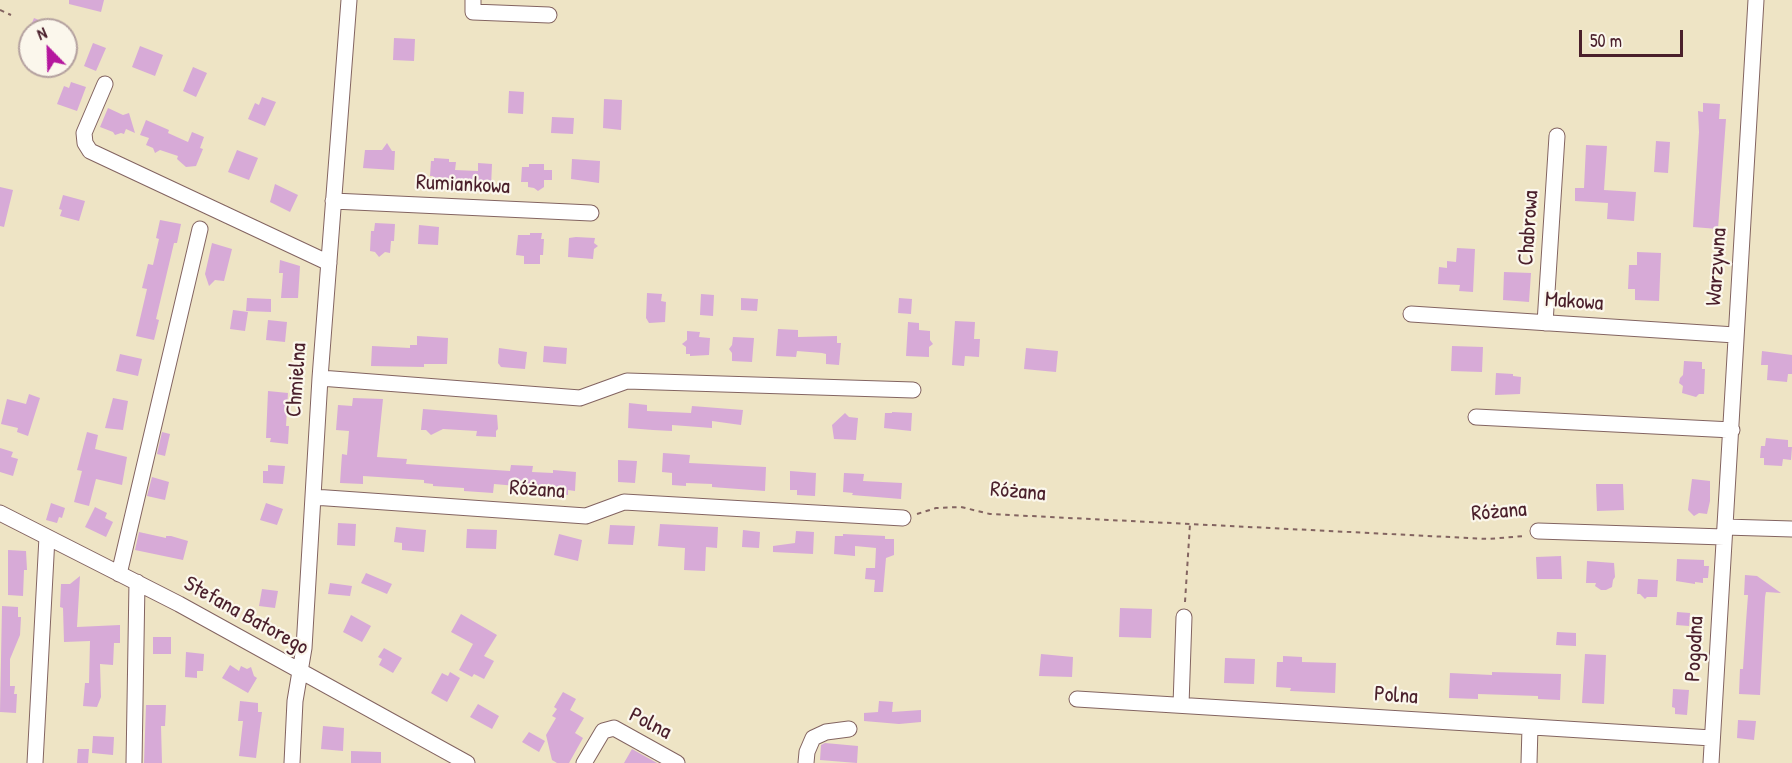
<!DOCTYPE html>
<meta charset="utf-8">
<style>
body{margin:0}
#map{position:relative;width:1792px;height:763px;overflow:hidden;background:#eee4c5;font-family:"Patrick Hand",sans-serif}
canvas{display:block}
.north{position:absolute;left:18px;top:18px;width:60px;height:60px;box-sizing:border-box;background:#fbf7ec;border:2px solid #b4a19f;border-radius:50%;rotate:337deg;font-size:16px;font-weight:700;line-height:24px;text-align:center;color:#4a1f2b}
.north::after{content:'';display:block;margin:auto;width:21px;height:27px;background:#b5179e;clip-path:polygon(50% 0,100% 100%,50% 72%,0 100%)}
.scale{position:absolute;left:1579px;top:30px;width:104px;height:27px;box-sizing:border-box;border:3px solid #4a1f2b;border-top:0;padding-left:8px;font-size:18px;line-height:21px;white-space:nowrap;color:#4a1f2b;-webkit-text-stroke:4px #fbf7ec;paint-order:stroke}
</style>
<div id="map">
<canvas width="1792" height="763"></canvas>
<div class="north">N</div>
<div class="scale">50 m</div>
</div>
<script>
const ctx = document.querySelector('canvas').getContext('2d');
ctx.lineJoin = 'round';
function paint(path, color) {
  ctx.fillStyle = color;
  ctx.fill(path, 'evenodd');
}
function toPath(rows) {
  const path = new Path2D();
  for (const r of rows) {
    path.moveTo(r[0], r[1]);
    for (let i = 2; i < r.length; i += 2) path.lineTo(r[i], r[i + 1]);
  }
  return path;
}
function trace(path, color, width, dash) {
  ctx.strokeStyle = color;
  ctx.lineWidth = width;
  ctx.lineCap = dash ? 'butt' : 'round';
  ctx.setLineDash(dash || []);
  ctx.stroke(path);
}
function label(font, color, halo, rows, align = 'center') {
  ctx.font = font + ' "Patrick Hand",sans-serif';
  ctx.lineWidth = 4.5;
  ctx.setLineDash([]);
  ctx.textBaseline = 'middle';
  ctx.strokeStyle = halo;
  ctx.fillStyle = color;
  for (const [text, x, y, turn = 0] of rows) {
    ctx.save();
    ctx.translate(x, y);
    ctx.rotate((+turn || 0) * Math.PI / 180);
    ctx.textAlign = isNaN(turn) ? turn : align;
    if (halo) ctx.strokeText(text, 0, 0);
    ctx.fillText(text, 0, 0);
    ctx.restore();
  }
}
paint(toPath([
 [69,0,104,0,101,12,69,4],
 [34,18,63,30,29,30],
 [394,38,415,39,414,61,393,60],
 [93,43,106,48,96,71,84,66],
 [140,46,163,55,155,76,132,67],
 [193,67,207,73,196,97,183,91],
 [71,82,86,87,77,111,57,104,64,86,69,88],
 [509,91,524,92,523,114,508,113],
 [262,97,276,102,265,126,248,119,255,103,259,105],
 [604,99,622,100,621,130,603,128],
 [1703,103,1720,104,1719,119,1726,119,1718,229,1693,227,1699,132,1698,111,1703,112],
 [108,108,123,115,129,113,135,133,126,129,124,134,121,133,115,135,113,132,100,127],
 [552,117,574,118,573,134,551,133],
 [146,120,169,130,168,133,188,142,192,132,204,137,200,148,203,149,196,166,186,167,177,159,178,156,160,150,155,153,153,148,146,145,149,138,140,135],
 [1656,141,1670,142,1668,173,1654,172],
 [387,143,392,151,395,151,394,170,363,168,365,150,382,150],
 [1586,145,1607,146,1604,190,1636,192,1634,221,1607,219,1608,203,1575,201,1575,188,1584,188],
 [237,150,258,158,249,180,228,172],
 [434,158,449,159,449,162,456,162,455,170,478,171,478,163,492,164,491,187,472,187,473,182,433,182,433,176,430,176,431,161,434,161],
 [572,159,600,161,599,183,571,179],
 [529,164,544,164,544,170,552,170,552,180,544,180,544,187,538,191,534,188,528,187,528,182,521,182,522,167,529,167],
 [275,184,298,195,290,212,270,202],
 [0,187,13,190,4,227,0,226],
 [63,195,85,201,79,221,60,216,62,210,59,209],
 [160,220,181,224,177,243,174,243,156,319,159,320,154,340,136,336,147,289,142,288,148,264,153,265,159,239,156,238],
 [375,223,395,224,394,241,391,241,390,253,385,252,379,257,375,252,370,251,371,231,374,231],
 [419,225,439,227,438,245,418,244],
 [530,233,542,233,541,239,544,239,543,255,540,255,540,264,524,264,524,256,516,255,518,235,530,235],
 [576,237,595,238,594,243,598,246,594,249,593,259,568,257,569,238],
 [212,243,232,249,224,281,215,280,209,286,205,274],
 [1457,248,1475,249,1473,292,1459,291,1460,285,1438,284,1439,267,1447,268,1447,261,1456,262],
 [1637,252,1661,253,1659,301,1635,300,1635,289,1628,289,1629,265,1637,265],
 [280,260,300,266,298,298,281,298,283,273,279,273],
 [1504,272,1531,273,1529,302,1503,300],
 [647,293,662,294,661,301,666,302,665,322,649,323,646,318],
 [701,294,714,295,713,316,700,315],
 [247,298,271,299,271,312,246,311],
 [741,298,758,299,757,311,741,310],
 [899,298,912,299,911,314,898,313],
 [233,310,248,312,245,331,230,329],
 [268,320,287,322,285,342,266,340],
 [955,321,975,322,974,339,980,339,979,357,965,356,964,366,952,365],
 [908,322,919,323,919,330,930,331,930,340,933,344,929,347,929,357,906,356],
 [778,329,798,330,798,337,837,336,837,343,841,343,839,365,826,364,826,354,822,353,797,351,796,357,776,356],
 [687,331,700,332,699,337,710,338,709,355,690,356,690,354,686,354,686,347,682,344,687,340],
 [417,336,448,338,447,364,424,364,424,367,371,366,372,346,410,348,410,345,417,345],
 [733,337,754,338,752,362,732,361,732,353,729,349,732,345],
 [544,346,567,348,566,364,543,362],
 [1452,346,1483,347,1482,372,1451,371],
 [499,348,527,352,525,369,501,367,498,363],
 [1026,348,1058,351,1056,372,1024,369],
 [1762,351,1792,355,1792,374,1788,374,1787,382,1767,380,1768,365,1761,365],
 [120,354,142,359,138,376,116,371],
 [1684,361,1702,362,1702,369,1705,369,1704,394,1699,394,1696,397,1682,393,1683,386,1679,383,1680,378,1683,375],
 [1496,373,1513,374,1513,376,1521,377,1520,394,1495,395],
 [268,391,288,393,286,426,289,426,288,444,270,442,271,438,266,438],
 [29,394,40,398,28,436,17,432,18,428,1,424,7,399,26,404],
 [113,398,128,401,123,430,105,428],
 [353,398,383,399,377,457,407,459,406,464,510,471,511,465,533,466,532,472,553,473,553,470,576,472,575,491,568,490,568,495,551,494,551,489,494,484,493,493,464,491,464,488,433,486,433,484,424,483,424,480,363,476,363,484,340,483,342,454,347,455,349,431,336,430,338,405,352,406],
 [629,403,647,405,647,411,691,413,692,406,743,410,741,425,712,421,712,428,672,425,672,431,653,430,628,428],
 [423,409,497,415,498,429,496,431,496,437,476,436,477,431,443,429,431,435,426,430,421,430],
 [892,412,912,413,911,431,884,428,885,413,892,413],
 [845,413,849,417,858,418,856,440,834,439,832,425],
 [87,432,98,435,95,449,127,457,122,485,96,479,89,506,74,502,82,471,77,470],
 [162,432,170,434,165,456,157,454],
 [1766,438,1788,440,1788,447,1792,447,1791,460,1783,459,1782,466,1764,465,1764,458,1760,458,1761,446,1765,446],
 [0,448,13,452,11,457,18,459,13,476,0,472],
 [663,453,690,455,689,463,766,467,765,491,712,487,712,484,686,483,686,486,672,485,672,473,662,472],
 [618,460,637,461,635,483,618,482],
 [268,465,285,466,283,484,263,483,263,471,268,471],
 [790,471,816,473,815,496,797,495,797,490,790,490],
 [844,473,864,474,863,481,902,483,901,499,852,495,853,493,843,492],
 [152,477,169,482,165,500,147,496],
 [1692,479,1710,481,1710,501,1707,514,1699,513,1694,516,1688,510],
 [1596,484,1623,484,1624,510,1597,511],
 [51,503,65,508,62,518,59,517,57,523,46,520],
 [266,503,283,509,277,525,260,520],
 [95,507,107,513,105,518,113,522,106,537,85,527],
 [338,523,356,524,355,546,337,545],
 [660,524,718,527,717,548,706,547,705,571,684,570,685,548,658,546],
 [610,525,635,526,633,545,608,544],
 [396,527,426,530,424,552,402,550,402,543,394,542],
 [467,529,497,530,496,549,466,548],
 [743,530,760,532,759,548,742,547],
 [796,531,814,532,813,554,773,552,773,546,795,543],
 [139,532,166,538,166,536,171,536,188,541,183,560,135,550],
 [559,534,582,540,578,561,554,555],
 [843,534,885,536,885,539,894,539,894,555,886,558,883,592,874,592,875,580,865,579,866,568,875,568,876,548,855,546,855,556,834,554,835,536,843,536],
 [8,550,26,551,27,570,24,570,23,596,8,595],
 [1561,556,1562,579,1537,579,1536,557],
 [1677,559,1704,560,1704,566,1709,566,1708,578,1703,578,1703,583,1695,582,1695,584,1676,581],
 [1587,561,1614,563,1615,577,1613,580,1612,587,1606,590,1601,590,1595,586,1596,583,1586,583],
 [366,573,392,584,387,594,361,583],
 [1745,575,1757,576,1781,593,1766,592,1765,597,1760,695,1739,694,1740,669,1743,669,1746,622,1748,595,1744,595],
 [80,576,77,627,120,625,120,643,114,643,113,665,100,664,101,697,97,707,83,706,85,683,89,683,90,641,64,642,63,608,60,607,61,584,70,584],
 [1638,579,1658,580,1657,597,1647,597,1645,599,1640,594,1637,594],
 [330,583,352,586,350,596,328,594],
 [262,589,278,591,275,608,259,606],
 [2,606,18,607,18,617,21,617,20,635,10,659,10,686,15,686,14,694,17,694,16,713,0,712],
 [1120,608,1152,609,1151,638,1119,637],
 [1677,612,1690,613,1689,626,1676,625],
 [461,614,497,635,484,656,494,661,484,679,474,674,472,677,459,670,473,644,451,632],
 [351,615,371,626,362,642,343,632],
 [1557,632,1576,633,1576,646,1556,645],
 [153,637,171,637,171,654,153,654],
 [384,648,402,658,393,673,379,665,382,659,378,657],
 [186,652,204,654,203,671,197,671,197,678,185,677],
 [1041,654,1073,657,1072,677,1039,676],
 [1585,654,1606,655,1604,704,1582,703],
 [1283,656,1302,657,1302,662,1336,663,1335,693,1290,691,1291,688,1276,687,1277,662,1283,662],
 [1225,658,1255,659,1254,684,1224,683],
 [230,665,239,671,241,666,247,669,251,667,254,676,257,678,248,693,222,678],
 [450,672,460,678,447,702,431,693,442,673,448,676],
 [1492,672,1561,674,1560,700,1538,699,1538,696,1478,694,1478,699,1449,698,1450,673,1492,675],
 [1673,689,1689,690,1687,715,1675,714,1675,708,1672,707],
 [563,692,576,699,570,710,584,718,575,733,583,738,569,763,557,763,552,760,546,735,556,718,552,716,557,709,554,707],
 [240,701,258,703,258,712,262,712,256,758,239,756,243,721,238,721],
 [879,701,893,702,892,712,921,710,921,722,899,724,864,721,864,713,878,712],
 [478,704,499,716,492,729,470,717],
 [146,705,166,705,165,726,161,726,162,763,144,763],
 [1738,720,1756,721,1754,740,1737,738],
 [323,726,344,728,343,751,321,749],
 [529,732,545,741,539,752,522,742],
 [93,736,114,737,113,755,92,753],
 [825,743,858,746,857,763,820,760,821,745],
 [78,749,89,749,88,763,77,763],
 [632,749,657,763,624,763],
 [351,751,381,752,381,763,351,763]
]), '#d7aad7');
const minor = toPath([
 [473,0,473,12,549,15],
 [105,84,84,133,85,143,90,151,329,263],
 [333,201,591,213],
 [1411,314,1735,335],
 [1545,323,1557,136],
 [320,378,580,398,627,381,913,390],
 [1476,417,1732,430],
 [313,497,586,516,624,502,903,518],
 [0,513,179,604,467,763],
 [1725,527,1792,529],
 [1538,531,1724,537],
 [119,574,200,229],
 [1077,699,1712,738],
 [1181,705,1184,617],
 [35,763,47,537],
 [134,763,137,582],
 [292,763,295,701,304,648,320,378,349,0],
 [584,763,603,731,614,728,677,763],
 [806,763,807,752,813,738,826,732,849,729],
 [1529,763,1530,727],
 [1711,763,1756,0]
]);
trace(minor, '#836461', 17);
trace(toPath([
 [0,10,11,15],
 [917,514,936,508,961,507,990,514,1489,539,1524,536],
 [1185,602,1190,524]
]), '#836461', 2, [4.5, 4.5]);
trace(minor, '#fff', 15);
label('22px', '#4a1f2b', '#fbf7ec', [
 ["Rumiankowa",463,185,3],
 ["Chabrowa",1529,228,-86],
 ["Warzywna",1717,267,-86],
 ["Makowa",1574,302,4],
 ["Chmielna",297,380,-86],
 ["Różana",537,490,4],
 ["Różana",1018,492,5],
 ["Różana",1499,512,-5],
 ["Stefana Batorego",246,616,29],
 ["Pogodna",1695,649,-87],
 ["Polna",1396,696,4],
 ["Polna",650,724,27]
]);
</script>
